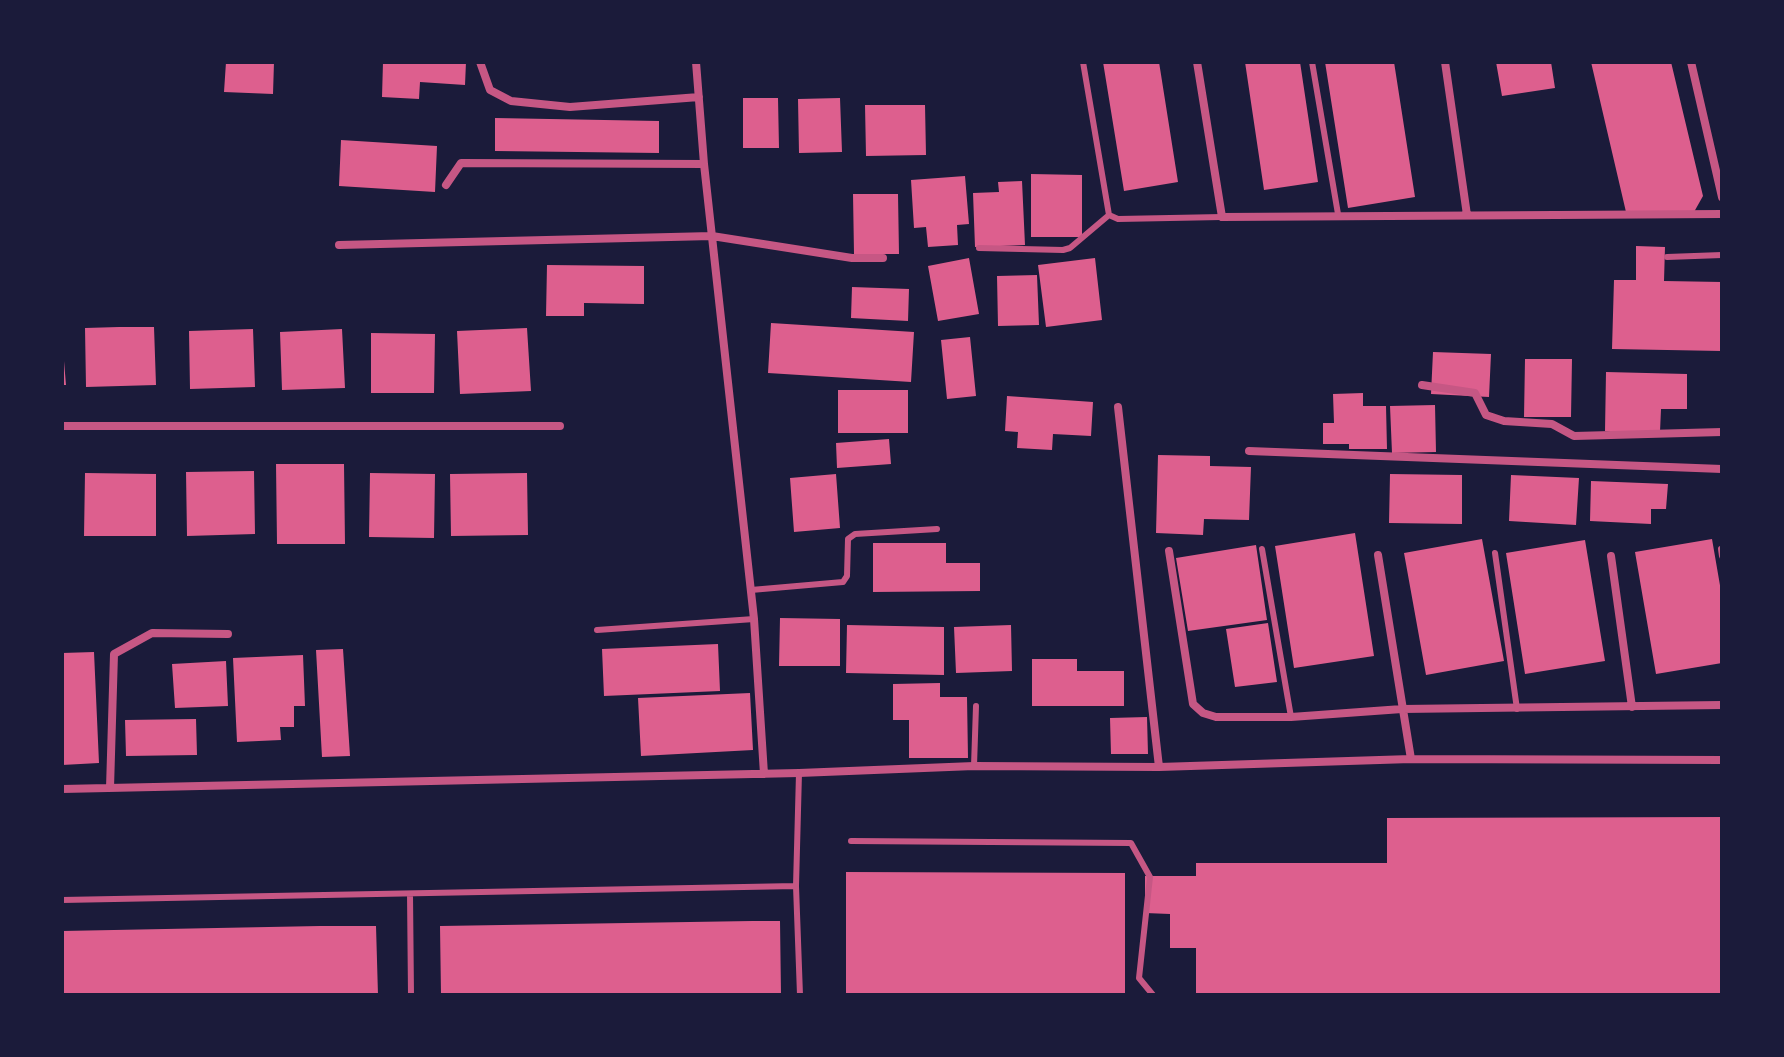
<!DOCTYPE html>
<style>
body{margin:0}
#map{position:relative;width:1784px;height:1057px;overflow:hidden;background:#1b1b3a;font-family:"Alegreya Sans",sans-serif}
canvas{display:block}
.frame{position:absolute;inset:0;border:64px solid #1b1b3a;pointer-events:none}
</style>
<div id="map">
<canvas width="1784" height="1057"></canvas>
<div class="frame"></div>
</div>
<script>
const ctx = document.querySelector('canvas').getContext('2d');
ctx.lineJoin = 'round';
function paint(path, color) {
  ctx.fillStyle = color;
  ctx.fill(path, 'evenodd');
}
function toPath(rows) {
  const path = new Path2D();
  for (const r of rows) {
    path.moveTo(r[0], r[1]);
    for (let i = 2; i < r.length; i += 2) path.lineTo(r[i], r[i + 1]);
  }
  return path;
}
function trace(path, color, width, dash) {
  ctx.strokeStyle = color;
  ctx.lineWidth = width;
  ctx.lineCap = dash ? 'butt' : 'round';
  ctx.setLineDash(dash || []);
  ctx.stroke(path);
}
paint(toPath([
 [226,62,274,62,273,94,224,92],
 [383,62,466,62,465,85,420,82,419,99,382,97],
 [1103,62,1159,62,1178,182,1124,191],
 [1245,62,1300,62,1318,182,1264,190],
 [1325,62,1394,62,1415,197,1348,208],
 [1496,62,1551,62,1555,88,1502,96],
 [1591,62,1671,62,1703,196,1694,212,1626,212],
 [743,98,778,98,779,148,743,148],
 [840,98,842,152,799,153,798,99],
 [865,105,925,105,926,155,866,156],
 [495,118,659,121,659,153,495,151],
 [341,140,437,146,435,192,339,186],
 [1031,174,1082,175,1082,237,1031,237],
 [965,176,969,224,957,225,958,245,928,247,926,227,914,228,911,180],
 [1022,181,1025,245,975,247,973,193,999,192,998,182],
 [853,194,898,194,899,254,854,254],
 [1636,246,1665,247,1664,281,1722,282,1722,351,1612,349,1614,280,1636,280],
 [969,258,979,314,938,321,928,266],
 [1095,258,1102,320,1046,327,1038,265],
 [547,265,644,266,644,304,584,303,584,316,546,316],
 [1037,275,1039,325,998,326,997,276],
 [852,287,909,289,908,321,851,318],
 [771,323,914,332,911,382,768,373],
 [119,327,154,327,156,385,86,387,85,328],
 [527,328,531,391,460,394,457,331],
 [253,329,255,387,190,389,189,331],
 [342,329,345,388,282,390,280,332],
 [371,333,435,334,434,393,371,393],
 [970,337,976,396,947,399,941,340],
 [1433,352,1491,354,1489,397,1431,394],
 [1525,359,1572,359,1571,417,1524,417],
 [62,361,64,361,66,385,62,385],
 [1606,372,1687,374,1687,409,1661,409,1660,432,1605,431],
 [838,390,908,390,908,433,838,433],
 [1363,393,1363,406,1386,406,1387,449,1349,449,1349,444,1323,444,1323,423,1334,423,1333,394],
 [1007,396,1093,402,1091,436,1053,434,1052,450,1017,448,1018,432,1005,431],
 [1435,405,1436,452,1392,453,1390,406],
 [889,439,891,464,837,468,836,443],
 [1158,455,1210,456,1210,466,1251,467,1249,520,1204,519,1203,535,1156,533],
 [276,464,344,464,345,544,277,544],
 [254,471,255,534,187,536,186,472],
 [85,473,156,474,156,536,84,536],
 [370,473,435,474,434,538,369,537],
 [527,473,528,535,451,536,450,474],
 [836,474,840,528,794,532,790,478],
 [1390,474,1462,475,1462,524,1389,523],
 [1511,475,1579,478,1576,525,1509,521],
 [1591,481,1668,484,1666,509,1651,509,1651,524,1590,521],
 [1355,533,1374,656,1294,668,1275,546],
 [1482,539,1504,661,1426,675,1404,553],
 [1712,539,1722,597,1722,663,1656,674,1635,552],
 [1585,540,1605,661,1525,674,1506,553],
 [873,543,946,543,946,563,980,563,980,591,873,592],
 [1256,545,1267,620,1188,631,1176,558],
 [780,618,840,619,840,666,779,666],
 [1268,623,1277,682,1235,687,1226,629],
 [847,625,944,627,944,675,846,673],
 [1011,625,1012,671,956,673,954,627],
 [718,644,720,691,604,696,602,649],
 [343,649,350,756,322,757,316,650],
 [94,652,99,763,62,765,62,653],
 [303,655,305,706,294,706,294,727,280,727,281,740,237,742,233,658],
 [1032,659,1077,659,1077,671,1124,671,1124,706,1032,706],
 [226,661,228,706,175,708,172,664],
 [940,683,940,697,967,697,968,758,909,758,909,720,893,720,893,684],
 [750,693,753,750,641,756,638,698],
 [1147,717,1148,754,1111,754,1110,718],
 [196,719,197,755,126,756,125,720],
 [1722,817,1722,995,1196,995,1196,948,1170,948,1170,914,1145,913,1145,876,1196,876,1196,863,1387,863,1387,818],
 [846,872,1125,873,1125,995,846,995],
 [752,921,780,921,781,995,441,995,440,926],
 [320,926,376,926,378,995,62,995,62,931]
]), '#dd5f8e');
trace(toPath([
 [1083,62,1109,215,1118,219,1222,217],
 [1312,62,1338,214],
 [979,248,1063,250,1070,248,1109,215],
 [1667,257,1722,255],
 [1262,549,1291,717],
 [1721,549,1722,556],
 [1495,553,1517,709],
 [751,590,843,582,847,576,848,539,855,534,937,529],
 [597,630,754,619],
 [974,766,976,706],
 [799,773,796,886,800,995],
 [851,841,1131,843,1150,877,1139,978,1153,995],
 [410,894,411,995],
 [62,900,796,886]
]), '#c65784', 6);
trace(toPath([
 [480,62,490,90,511,101,570,107,699,97],
 [696,62,704,164,754,619,764,774],
 [1197,62,1222,217,1722,214],
 [1445,62,1467,215],
 [1691,62,1722,197],
 [446,185,461,163,704,164],
 [339,245,712,236,852,258,883,258],
 [1422,385,1475,393,1486,415,1504,421,1552,424,1574,436,1722,432],
 [1118,407,1159,767],
 [62,426,560,426],
 [1249,451,1722,469],
 [1169,551,1193,704,1203,713,1216,717,1291,717,1402,709,1722,705],
 [1378,555,1411,759],
 [1611,556,1632,707],
 [110,788,114,654,152,633,228,634],
 [62,789,799,773,974,766,1159,767,1411,759,1722,760]
]), '#c65784', 8);
</script>
